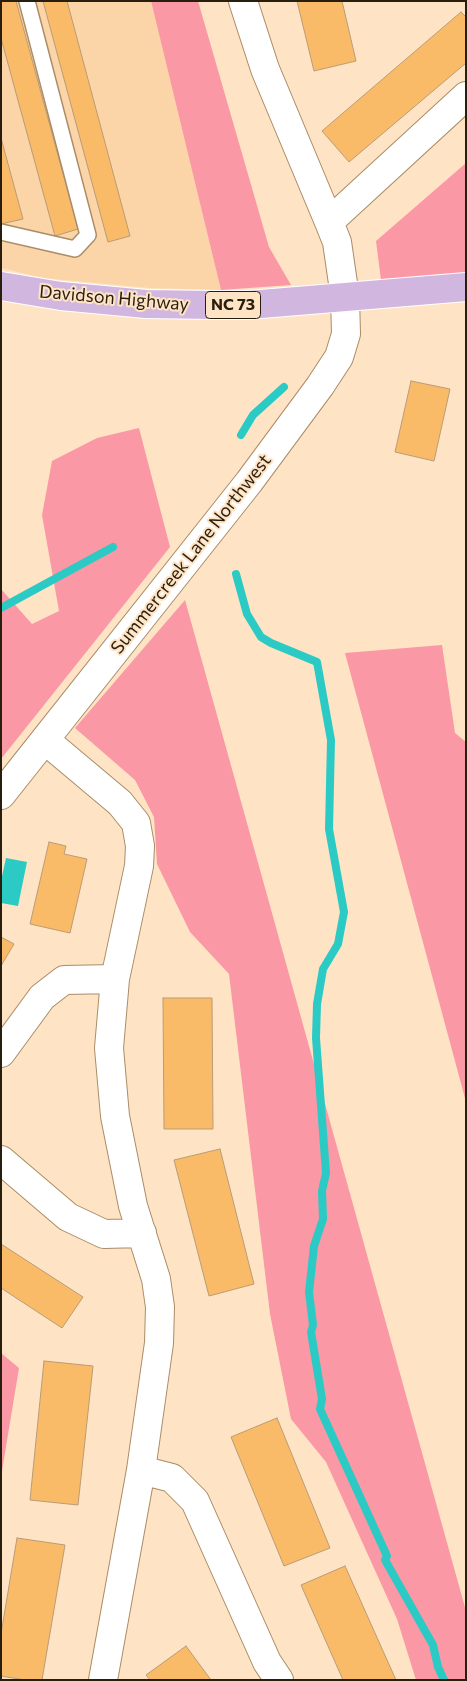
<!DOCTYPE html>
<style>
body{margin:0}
#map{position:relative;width:467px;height:1681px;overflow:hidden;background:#fee4c4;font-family:Commissioner,sans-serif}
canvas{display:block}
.frame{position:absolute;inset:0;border:2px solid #291d0e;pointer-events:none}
</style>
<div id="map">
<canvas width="467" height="1681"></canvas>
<div class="frame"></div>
</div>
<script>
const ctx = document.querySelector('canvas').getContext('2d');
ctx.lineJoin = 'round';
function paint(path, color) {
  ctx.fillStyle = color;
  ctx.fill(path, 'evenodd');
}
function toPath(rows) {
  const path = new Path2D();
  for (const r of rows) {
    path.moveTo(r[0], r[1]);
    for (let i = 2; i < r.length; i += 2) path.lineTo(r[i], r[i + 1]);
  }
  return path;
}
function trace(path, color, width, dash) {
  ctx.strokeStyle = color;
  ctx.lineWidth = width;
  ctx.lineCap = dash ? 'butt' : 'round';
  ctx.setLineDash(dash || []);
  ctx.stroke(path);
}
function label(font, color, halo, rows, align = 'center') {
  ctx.font = font + ' Commissioner,sans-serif';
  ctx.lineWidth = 4;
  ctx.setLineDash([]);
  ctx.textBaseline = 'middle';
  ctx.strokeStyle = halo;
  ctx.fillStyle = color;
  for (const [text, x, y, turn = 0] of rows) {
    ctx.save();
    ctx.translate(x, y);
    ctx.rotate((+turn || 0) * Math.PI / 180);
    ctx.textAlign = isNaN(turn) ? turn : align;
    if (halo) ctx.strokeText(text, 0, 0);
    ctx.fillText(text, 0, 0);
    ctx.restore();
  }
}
paint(toPath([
 [1,1,151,1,221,290,149,288,43,278,1,268]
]), '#fbd5a7');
paint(toPath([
 [151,1,198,1,269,247,291,285,221,290],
 [466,163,466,273,381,280,376,241],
 [139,428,170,547,1,759,1,589,32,624,59,611,42,515,52,461,97,438],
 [185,600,466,1611,466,1680,416,1680,397,1619,326,1462,291,1419,270,1314,229,974,190,932,157,864,154,817,135,780,75,728],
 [442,645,455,733,466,742,466,1102,345,653],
 [1,1353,19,1368,1,1477]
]), '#fb98a5');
paint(toPath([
 [6,858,27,862,18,906,1,903,1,881]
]), '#2bcac5');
trace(toPath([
 [241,435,253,415,284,387],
 [236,574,247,614,261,637,271,643,317,662,331,740,329,829,344,912,338,944,323,969,317,1004,316,1038,326,1173,322,1191,323,1219,314,1246,309,1292,313,1325,311,1332,322,1399,320,1409,387,1556,385,1560,433,1645,438,1667,444,1680],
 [1,608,113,547]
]), '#2bcac5', 8);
const building = toPath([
 [1,1,16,1,78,229,55,236,1,38,1,1],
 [43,1,67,1,130,236,108,242,43,1],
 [297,1,342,1,356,61,314,71,297,1],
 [461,12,466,17,466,63,349,162,322,131,461,12],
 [1,138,23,219,1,224,1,138],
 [411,381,450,389,434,461,395,452,411,381],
 [49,842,66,846,64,854,87,859,70,933,30,924,49,842],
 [1,937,14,944,1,966,1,937],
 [163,998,212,998,213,1129,164,1129,163,998],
 [220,1149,254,1284,209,1296,174,1160,220,1149],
 [1,1244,83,1297,62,1328,1,1288,1,1244],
 [44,1361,93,1366,78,1505,30,1500,44,1361],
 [277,1418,330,1548,284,1566,231,1437,277,1418],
 [17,1538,65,1545,42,1680,25,1680,1,1676,1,1634,17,1538],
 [345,1566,396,1680,343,1680,301,1585,345,1566],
 [186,1646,211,1680,150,1680,146,1675,186,1646]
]);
paint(building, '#fabb69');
trace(building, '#ba9b76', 1);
const service = toPath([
 [1,232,75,249,88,235,27,1]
]);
const minor = toPath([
 [243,1,265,69,329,222,466,96],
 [45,740,120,803,136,823,140,846,139,866,115,979,109,1048,115,1116,133,1206,156,1279,160,1307,159,1343,141,1470,103,1680],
 [1,795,249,482,320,386,339,357,346,334,345,297,337,242,329,222],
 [1,1053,42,997,64,980,115,979],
 [1,1160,68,1217,104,1234,142,1233],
 [141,1470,172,1478,195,1501,267,1662,279,1680]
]);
const primary = toPath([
 [1,286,61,296,146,304,213,305,249,305,466,287]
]);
trace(service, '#aa8c67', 18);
trace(minor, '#aa8c67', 30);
trace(primary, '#fff', 30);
trace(service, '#fff', 15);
trace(minor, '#fff', 28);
trace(primary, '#d1b7e0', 28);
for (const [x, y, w] of [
 [233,305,55]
]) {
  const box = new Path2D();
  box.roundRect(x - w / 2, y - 13.5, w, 27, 4);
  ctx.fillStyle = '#fee4c4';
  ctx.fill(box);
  trace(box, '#291d0e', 1);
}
label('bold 16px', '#291d0e', null, [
 ["NC 73",233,305]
]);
label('18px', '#291d0e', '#fee4c4', [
 ["Davidson Highway",114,298,5],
 ["Summercreek Lane Northwest",191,554,-52]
]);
</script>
